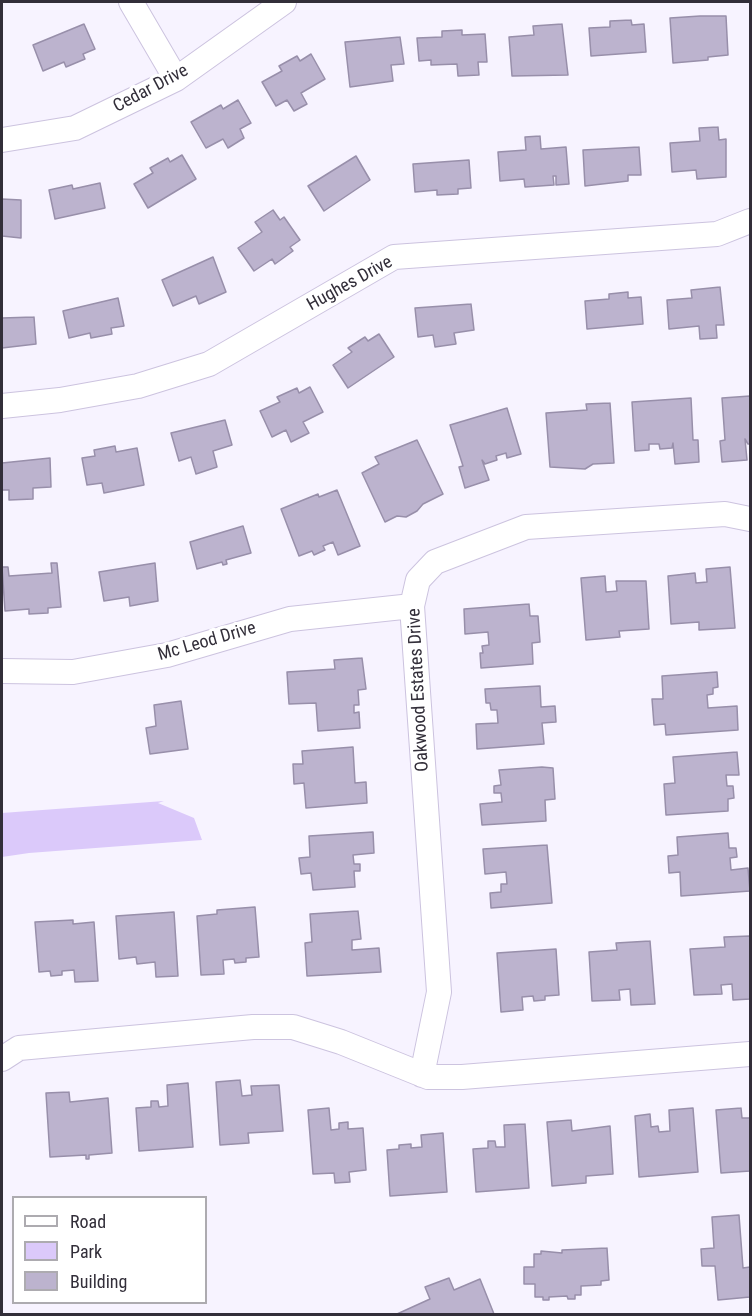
<!DOCTYPE html>
<style>
body{margin:0}
#map{position:relative;width:752px;height:1316px;overflow:hidden;background:#f7f3ff;font-family:"Roboto Condensed",sans-serif}
canvas{display:block}
.frame{position:absolute;inset:0;border:3px solid #322e39;pointer-events:none}
.legend{position:absolute;left:12px;top:1196px;width:195px;height:108px;box-sizing:border-box;background:#fff;border:2px solid #adabb0;margin:0;padding:8px 10px;list-style:none;font-size:18px;color:#322e39}
.legend li{display:flex;align-items:center;gap:12px;height:30px}
.legend b{width:30px;border:2px solid #adabb0}
</style>
<div id="map">
<canvas width="752" height="1316"></canvas>
<div class="frame"></div>
<ul class="legend">
<li><b style="height:8px;background:#fff"></b>Road</li>
<li><b style="height:16px;background:#dbc9fa"></b>Park</li>
<li><b style="height:16px;background:#bcb3ce"></b>Building</li>
</ul>
</div>
<script>
const ctx = document.querySelector('canvas').getContext('2d');
ctx.lineJoin = 'round';
function paint(path, color) {
  ctx.fillStyle = color;
  ctx.fill(path, 'evenodd');
}
function toPath(rows) {
  const path = new Path2D();
  for (const r of rows) {
    path.moveTo(r[0], r[1]);
    for (let i = 2; i < r.length; i += 2) path.lineTo(r[i], r[i + 1]);
  }
  return path;
}
function trace(path, color, width, dash) {
  ctx.strokeStyle = color;
  ctx.lineWidth = width;
  ctx.lineCap = dash ? 'butt' : 'round';
  ctx.setLineDash(dash || []);
  ctx.stroke(path);
}
function label(font, color, halo, rows, align = 'center') {
  ctx.font = font + ' "Roboto Condensed",sans-serif';
  ctx.lineWidth = 6;
  ctx.setLineDash([]);
  ctx.textBaseline = 'middle';
  ctx.strokeStyle = halo;
  ctx.fillStyle = color;
  for (const [text, x, y, turn = 0] of rows) {
    ctx.save();
    ctx.translate(x, y);
    ctx.rotate((+turn || 0) * Math.PI / 180);
    ctx.textAlign = isNaN(turn) ? turn : align;
    if (halo) ctx.strokeText(text, 0, 0);
    ctx.fillText(text, 0, 0);
    ctx.restore();
  }
}
paint(toPath([
 [164,801,158,803,194,818,202,840,29,853,2,857,2,813]
]), '#dbc9fa');
const building = toPath([
 [700,16,726,16,728,55,708,57,708,60,673,63,670,18,700,16],
 [631,20,632,25,644,24,646,52,591,56,589,28,610,27,610,21,631,20],
 [84,24,95,49,83,54,85,59,66,67,64,62,43,71,33,45,84,24],
 [562,24,568,75,512,76,509,37,534,35,533,26,562,24],
 [462,30,462,35,485,34,487,62,478,62,479,75,458,76,457,64,431,65,431,60,419,61,417,38,442,37,442,31,462,30],
 [400,37,404,64,391,65,393,81,350,87,345,42,400,37],
 [311,54,325,79,301,93,307,104,294,111,287,100,276,106,262,82,282,71,279,66,297,56,300,61,311,54],
 [238,100,251,123,240,129,244,138,228,148,223,139,206,148,191,122,221,105,223,109,238,100],
 [718,127,719,140,726,139,726,177,697,179,696,170,672,172,670,143,700,141,699,128,718,127],
 [540,136,541,149,566,147,569,184,556,185,556,176,553,176,554,185,525,187,524,179,500,181,498,152,526,150,525,137,540,136],
 [639,147,641,175,628,175,628,181,585,186,583,150,639,147],
 [182,155,196,179,148,208,134,184,153,173,150,168,168,158,170,162,182,155],
 [356,156,370,180,324,211,308,186,356,156],
 [469,160,471,188,458,189,458,194,437,195,437,190,415,192,413,164,469,160],
 [100,183,105,208,55,219,49,190,72,185,73,189,100,183],
 [2,199,21,200,21,238,2,236,2,199],
 [273,210,280,220,284,217,300,240,290,247,293,251,275,264,272,259,254,271,238,248,262,232,255,222,273,210],
 [213,257,226,292,199,304,196,296,173,306,162,280,213,257],
 [720,287,724,325,716,325,717,338,700,339,699,326,669,329,667,300,692,298,691,290,720,287],
 [628,292,628,298,641,297,643,324,587,329,585,301,609,299,609,294,628,292],
 [118,298,124,326,111,328,112,334,91,338,90,333,69,338,63,311,118,298],
 [471,304,474,330,454,333,456,344,435,347,433,335,418,337,415,308,471,304],
 [34,317,36,344,2,348,2,318,34,317],
 [379,334,394,357,348,388,333,365,352,352,348,348,365,337,368,341,379,334],
 [310,387,323,412,303,422,309,433,291,442,286,430,272,437,260,411,280,402,277,397,297,388,299,393,310,387],
 [750,396,750,444,748,444,745,439,747,460,722,462,720,441,725,440,722,398,750,396],
 [691,398,693,440,698,440,699,462,675,464,673,443,672,448,660,449,659,444,649,444,649,450,635,451,632,402,691,398],
 [610,403,614,463,593,464,585,469,550,467,546,413,587,410,586,404,610,403],
 [507,408,521,454,507,458,506,453,496,456,497,460,485,464,482,460,489,480,465,488,459,467,463,466,450,425,507,408],
 [225,420,232,445,213,451,217,467,196,474,191,457,179,461,171,433,225,420],
 [417,440,443,494,423,504,417,511,406,517,397,516,385,522,362,473,379,464,375,457,417,440],
 [115,446,116,452,137,448,144,485,104,493,102,483,87,485,82,458,95,456,94,450,115,446],
 [50,458,51,487,33,488,33,499,9,500,9,490,2,490,2,463,50,458],
 [337,490,360,546,338,555,333,542,323,546,325,550,314,555,312,551,299,556,281,509,318,494,319,497,337,490],
 [243,526,251,553,226,560,227,564,223,565,222,562,197,569,190,542,243,526],
 [51,563,57,563,61,607,48,608,48,613,29,614,29,609,5,611,2,567,8,567,9,576,52,573,51,563],
 [155,563,158,601,130,606,129,597,104,601,99,572,155,563],
 [730,567,735,628,699,630,699,622,671,624,668,576,695,573,696,583,707,582,706,569,730,567],
 [605,576,606,592,617,591,616,581,646,581,649,629,619,631,620,637,586,640,581,578,605,576],
 [529,604,530,616,538,616,540,642,532,643,533,664,481,668,480,653,483,653,482,646,489,645,488,632,465,634,464,609,529,604],
 [362,658,366,689,358,690,359,705,354,705,354,713,359,712,360,728,318,731,316,703,289,704,287,672,335,669,334,660,362,658],
 [717,672,718,687,713,688,713,694,707,695,708,708,737,706,738,730,666,735,665,724,654,725,652,699,663,699,662,676,717,672],
 [540,686,541,707,555,706,556,722,542,723,544,744,477,749,476,724,498,723,497,710,491,710,490,703,486,703,485,689,540,686],
 [181,701,188,749,150,754,146,728,156,726,154,705,181,701],
 [353,747,355,783,366,782,367,803,306,808,304,783,294,784,293,764,303,764,302,751,353,747],
 [737,752,739,775,726,775,727,786,733,786,734,798,728,799,728,811,666,815,664,784,675,783,673,757,737,752],
 [542,767,553,768,555,799,545,800,546,821,482,825,480,804,502,802,501,793,494,793,494,786,501,785,499,770,542,767],
 [373,832,374,853,353,855,354,864,360,864,360,871,354,871,355,887,313,890,311,873,301,874,299,858,310,857,309,836,373,832],
 [728,833,729,848,736,848,737,857,730,858,731,870,748,868,750,891,681,896,680,872,669,873,668,856,678,855,677,837,728,833],
 [547,845,552,903,491,908,490,893,501,892,501,884,507,884,506,872,485,874,483,849,547,845],
 [255,907,259,957,246,958,246,962,235,963,234,959,223,960,224,974,201,975,197,916,217,914,217,910,255,907],
 [358,911,361,939,352,940,352,950,379,948,381,972,307,976,305,943,312,942,310,914,358,911],
 [174,912,178,976,156,977,155,962,137,964,136,957,119,959,116,916,174,912],
 [73,920,73,924,94,922,98,981,75,982,74,970,62,971,62,975,51,976,50,971,39,972,35,922,73,920],
 [750,936,750,999,733,1000,732,984,721,985,722,994,694,995,690,949,725,947,724,937,750,936],
 [650,941,655,1004,631,1005,630,989,619,990,620,1000,592,1001,589,952,617,950,616,943,650,941],
 [556,949,559,995,545,996,545,1000,534,1001,533,996,522,997,523,1010,501,1012,497,953,556,949],
 [240,1080,242,1096,252,1095,251,1086,279,1085,283,1131,248,1133,249,1143,220,1145,216,1082,240,1080],
 [188,1083,193,1147,139,1151,136,1108,151,1107,151,1101,158,1101,159,1107,168,1106,167,1085,188,1083],
 [69,1092,70,1102,108,1098,112,1153,89,1155,89,1159,86,1159,86,1155,50,1157,46,1093,69,1092],
 [329,1108,331,1130,339,1129,339,1123,348,1122,348,1129,363,1128,366,1170,349,1172,350,1182,335,1183,334,1173,313,1174,308,1110,329,1108],
 [693,1108,698,1172,639,1177,635,1116,650,1114,651,1127,658,1126,659,1132,670,1131,669,1110,693,1108],
 [741,1108,742,1118,750,1118,750,1171,721,1173,716,1110,741,1108],
 [571,1120,572,1131,610,1126,613,1174,586,1176,586,1183,552,1186,547,1122,571,1120],
 [525,1124,529,1188,476,1192,473,1149,488,1148,488,1141,495,1141,496,1147,505,1147,504,1125,525,1124],
 [443,1133,447,1192,390,1196,387,1150,399,1149,399,1145,411,1144,411,1148,422,1147,421,1135,443,1133],
 [739,1215,743,1268,750,1267,750,1297,718,1300,715,1266,702,1266,701,1249,714,1248,712,1217,739,1215],
 [607,1248,609,1280,601,1281,601,1285,581,1286,581,1295,575,1295,575,1299,568,1299,567,1296,549,1297,549,1300,543,1300,543,1297,535,1297,535,1284,524,1284,524,1267,534,1267,534,1254,541,1254,541,1251,562,1253,562,1250,607,1248],
 [449,1278,454,1290,480,1279,494,1314,397,1314,430,1299,425,1287,449,1278]
]);
paint(building, '#bcb3ce');
trace(building, '#988faa', 1.5);
const minor = toPath([
 [131,2,176,79],
 [2,140,75,128,176,79,284,2],
 [2,406,60,400,138,386,209,364,394,257,717,234,750,221],
 [2,671,73,672,167,655,290,619,412,606],
 [2,1059,19,1048,253,1027,293,1027,341,1042,428,1077,462,1077,750,1054],
 [422,1075,439,992,412,606,418,580,435,562,526,527,725,514,750,519]
]);
trace(minor, '#ccc3df', 26);
trace(minor, '#fff', 24);
label('18px', '#322e39', '#fff', [
 ["Cedar Drive",151,89,-28],
 ["Hughes Drive",350,284,-29],
 ["Mc Leod Drive",207,642,-16],
 ["Oakwood Estates Drive",419,690,-93]
]);
</script>
